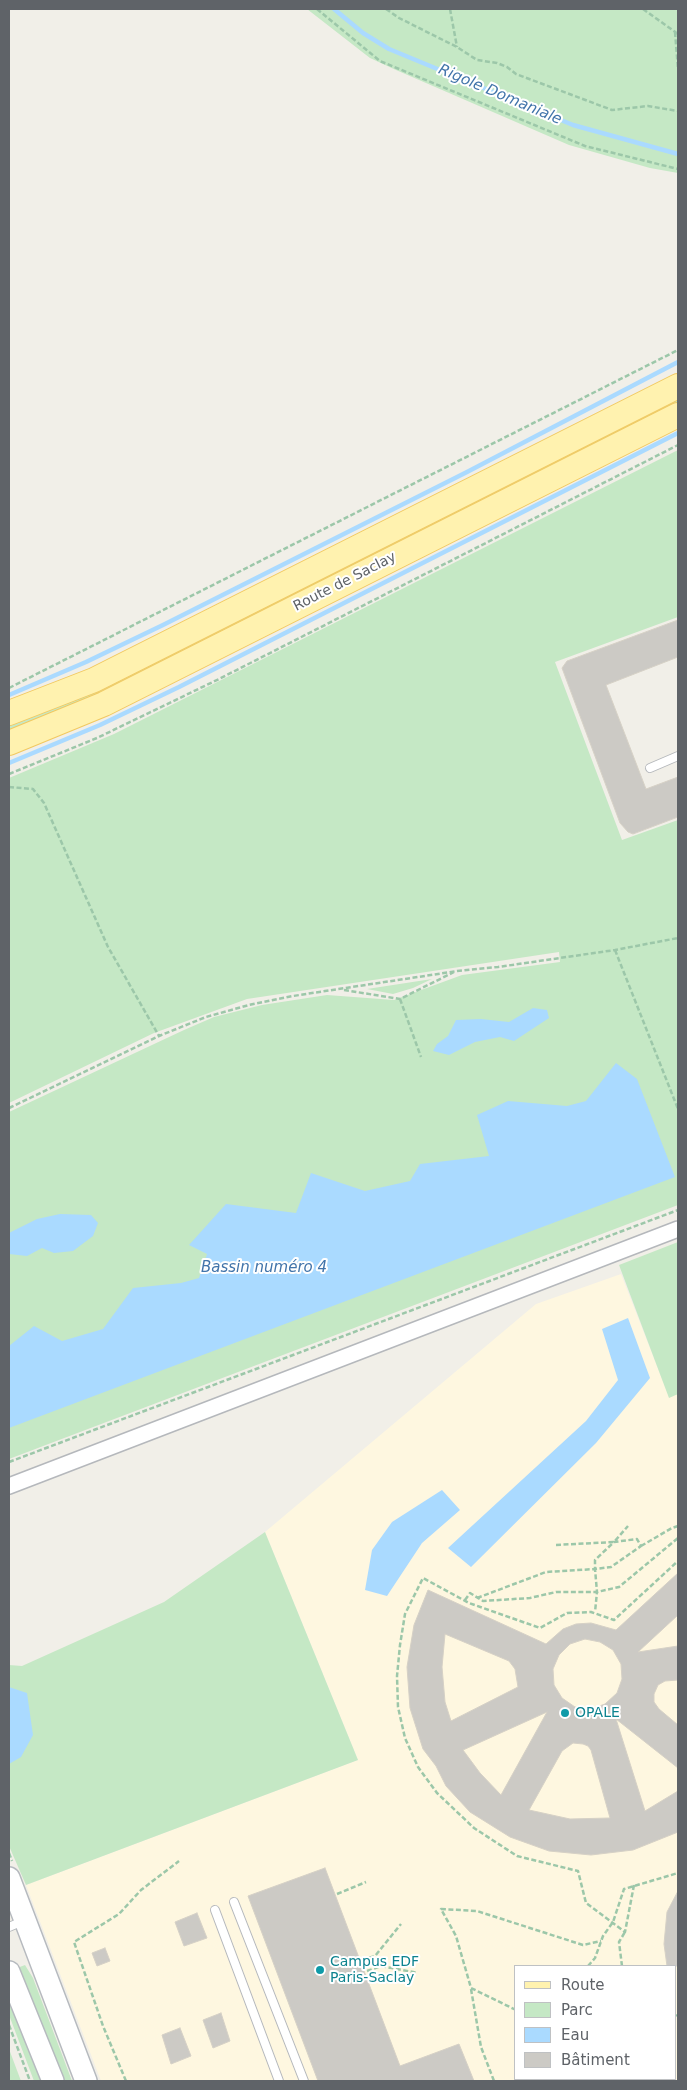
<!DOCTYPE html>
<meta charset="utf-8">
<style>
body{margin:0}
#map{position:relative;width:687px;height:2090px;overflow:hidden;background:#f1efe8;font-family:"DejaVu Sans",sans-serif}
canvas{display:block}
.frame{position:absolute;inset:0;border:10px solid #5f6368;pointer-events:none}
.legend{position:absolute;left:514px;top:1965px;width:162px;height:115px;box-sizing:border-box;background:#fff;border:1px solid #bfc1c3;margin:0;padding:6px 9px;list-style:none;font-size:15px;color:#5f6368}
.legend li{display:flex;align-items:center;gap:10px;height:25px}
.legend b{width:25px;border:1px solid #bfc1c3}
</style>
<div id="map">
<canvas width="687" height="2090"></canvas>
<div class="frame"></div>
<ul class="legend">
<li><b style="height:6px;background:#fff2af"></b>Route</li>
<li><b style="height:14px;background:#c5e8c5"></b>Parc</li>
<li><b style="height:14px;background:#aadaff"></b>Eau</li>
<li><b style="height:14px;background:#cccac5"></b>Bâtiment</li>
</ul>
</div>
<script>
const ctx = document.querySelector('canvas').getContext('2d');
ctx.lineJoin = 'round';
function paint(path, color) {
  ctx.fillStyle = color;
  ctx.fill(path, 'evenodd');
}
function toPath(rows) {
  const path = new Path2D();
  for (const r of rows) {
    path.moveTo(r[0], r[1]);
    for (let i = 2; i < r.length; i += 2) path.lineTo(r[i], r[i + 1]);
  }
  return path;
}
function trace(path, color, width, dash) {
  ctx.strokeStyle = color;
  ctx.lineWidth = width;
  ctx.lineCap = dash ? 'butt' : 'round';
  ctx.setLineDash(dash || []);
  ctx.stroke(path);
}
function label(font, color, halo, rows, align = 'center') {
  ctx.font = font + ' "DejaVu Sans",sans-serif';
  ctx.lineWidth = 4;
  ctx.setLineDash([]);
  ctx.textBaseline = 'middle';
  ctx.strokeStyle = halo;
  ctx.fillStyle = color;
  for (const [text, x, y, turn = 0] of rows) {
    ctx.save();
    ctx.translate(x, y);
    ctx.rotate((+turn || 0) * Math.PI / 180);
    ctx.textAlign = isNaN(turn) ? turn : align;
    if (halo) ctx.strokeText(text, 0, 0);
    ctx.fillText(text, 0, 0);
    ctx.restore();
  }
}
paint(toPath([
 [621,1274,669,1397,678,1394,678,2081,101,2081,26,1885,358,1760,265,1532,536,1304],
 [516,1966,676,1966,676,2079,516,2079]
]), '#fef7e0');
paint(toPath([
 [307,9,678,9,678,173,650,168,569,145,396,70,370,58],
 [678,396,678,405,145,673,9,735,9,725],
 [678,450,678,617,555,662,622,840,678,820,678,1205,9,1459,9,1112,184,1030,214,1017,262,1005,327,995,394,1000,462,975,560,962,559,952,247,999,154,1033,9,1103,9,778,114,734],
 [432,979,413,988,393,994,367,989],
 [678,1242,678,1394,669,1398,619,1265],
 [265,1532,358,1760,26,1885,9,1846,9,1665,22,1666,164,1602],
 [25,1965,33,1978,72,2081,59,2081,17,1968],
 [9,1986,44,2081,34,2081,9,2015],
 [9,2049,21,2081,9,2081]
]), '#c5e8c5');
paint(toPath([
 [533,1008,547,1010,549,1018,514,1041,500,1037,475,1042,449,1055,433,1051,437,1044,448,1036,456,1020,481,1019,509,1022],
 [616,1063,637,1079,675,1177,9,1428,9,1346,34,1326,62,1341,103,1329,133,1288,181,1283,199,1278,207,1254,189,1245,226,1204,296,1213,311,1173,365,1191,410,1181,420,1164,489,1156,477,1115,508,1101,567,1106,586,1101],
 [60,1214,91,1215,98,1223,93,1236,73,1251,54,1253,42,1248,27,1256,9,1254,9,1233,37,1219],
 [628,1318,650,1378,596,1443,471,1567,448,1548,586,1421,618,1380,602,1329],
 [442,1490,460,1510,422,1543,387,1596,365,1590,372,1550,392,1522],
 [9,1687,27,1693,33,1735,21,1757,9,1764]
]), '#aadaff');
trace(toPath([
 [334,9,363,33,389,49,573,125,678,154],
 [9,695,86,662,163,625,467,472,678,362],
 [9,763,100,725,179,687,678,433]
]), '#aadaff', 4.5);
const building = toPath([
 [678,620,678,657,606,685,646,789,678,777,678,817,633,834,628,832,620,823,562,668,567,661,678,620],
 [678,1573,678,1615,638,1652,678,1646,678,1680,665,1681,658,1685,654,1694,654,1702,659,1709,678,1725,678,1768,616,1719,645,1811,678,1791,678,1832,633,1850,591,1855,549,1851,510,1837,470,1812,446,1786,436,1766,423,1749,410,1708,407,1667,414,1625,428,1590,546,1644,563,1629,576,1624,591,1623,616,1630,678,1573],
 [445,1634,509,1661,515,1669,518,1687,451,1721,445,1702,442,1667,445,1634],
 [585,1639,600,1642,613,1650,621,1664,622,1679,617,1693,605,1704,591,1709,575,1707,562,1698,554,1685,553,1669,559,1655,570,1644,585,1639],
 [547,1712,501,1795,480,1773,463,1750,547,1712],
 [573,1743,583,1744,588,1746,591,1750,610,1818,570,1819,529,1810,562,1751,573,1743],
 [325,1868,400,2066,459,2044,474,2081,318,2081,248,1896,325,1868],
 [678,1891,678,1966,667,1966,664,1944,667,1912,678,1891],
 [197,1913,207,1938,184,1946,175,1922,197,1913],
 [105,1948,110,1961,97,1966,92,1953,105,1948],
 [221,2013,230,2041,213,2048,203,2020,221,2013],
 [180,2028,191,2056,171,2064,162,2035,180,2028]
]);
paint(building, '#cccac5');
trace(building, '#d6d1c6', 1);
const lane = toPath([
 [650,768,678,756],
 [234,1902,304,2081],
 [215,1910,279,2081],
 [9,1927,23,1921]
]);
const street = toPath([
 [9,1486,678,1229]
]);
const secondary = toPath([
 [9,1878,86,2081],
 [9,1972,53,2081]
]);
const primary = toPath([
 [9,713,94,680,678,386],
 [9,743,104,704,678,415]
]);
trace(lane, '#b5b8bc', 10);
trace(street, '#b5b8bc', 18);
trace(secondary, '#b6babf', 24);
trace(primary, '#f2c960', 26);
trace(toPath([
 [317,9,380,61,585,146,678,169],
 [386,9,399,18,457,47,477,60,497,63,507,67,516,74,612,110,648,106,678,111],
 [450,9,457,47],
 [643,9,678,34],
 [675,32,678,69],
 [9,688,678,350],
 [9,774,97,738,219,679,678,445],
 [9,787,33,789,44,803,108,947,159,1036],
 [615,950,678,1109],
 [344,990,400,999,454,972],
 [400,999,421,1057],
 [9,1108,159,1036,206,1017,249,1005,293,996,457,971,498,967,615,950,678,938],
 [9,1462,678,1210],
 [556,1545,614,1542,628,1526],
 [641,1546,672,1528,678,1526],
 [477,1598,546,1572,595,1569,595,1560,614,1542,637,1539,641,1546,611,1567,595,1569,597,1592,595,1612],
 [465,1600,470,1593,483,1601,530,1598,556,1592,597,1592,619,1587,678,1538],
 [9,1853,12,1861],
 [634,1885,625,1932,586,1903,578,1871,517,1856,474,1828,437,1793,418,1767,405,1738,398,1707,397,1676,400,1645,405,1614,423,1578,469,1603,540,1628,567,1613,591,1612,614,1620,678,1561],
 [337,1894,366,1882],
 [362,1960,375,1956,401,1924],
 [588,1966,595,1958,603,1936,613,1922,624,1889,678,1873],
 [622,1966,619,1942,625,1932],
 [367,1971,381,1966,418,1973],
 [471,1989,481,2047,494,2081],
 [516,2010,471,1988,456,1936,441,1909,477,1911,583,1945,601,1941],
 [676,2015,678,2016],
 [9,2025,30,2081],
 [126,2081,103,2026,74,1942,119,1914,141,1890,179,1861],
 [522,2081,528,2079]
]), '#9cc7a9', 2.5, [5, 2.5]);
trace(lane, '#fff', 8);
trace(street, '#fff', 15);
trace(secondary, '#fff', 21);
trace(primary, '#fff2af', 24);
for (const [x, y, r, color] of [
 [565,1713,5,"#0f9aa8"],
 [320,1970,5,"#0f9aa8"]
]) {
  const dot = new Path2D();
  dot.arc(x, y, r, 0, 2 * Math.PI);
  ctx.fillStyle = color;
  ctx.fill(dot);
  trace(dot, '#fff', 2);
}
label('14px', '#5f6368', '#fff', [
 ["Route de Saclay",345,582,-27]
]);
label('14px', '#0d838f', '#fff', [
 ["OPALE",575,1713],
 ["Campus EDF",330,1962],
 ["Paris-Saclay",330,1978]
], 'left');
label('italic 15px', '#4174aa', '#fff', [
 ["Rigole Domaniale",500,95,23],
 ["Bassin numéro 4",264,1268]
]);
</script>
